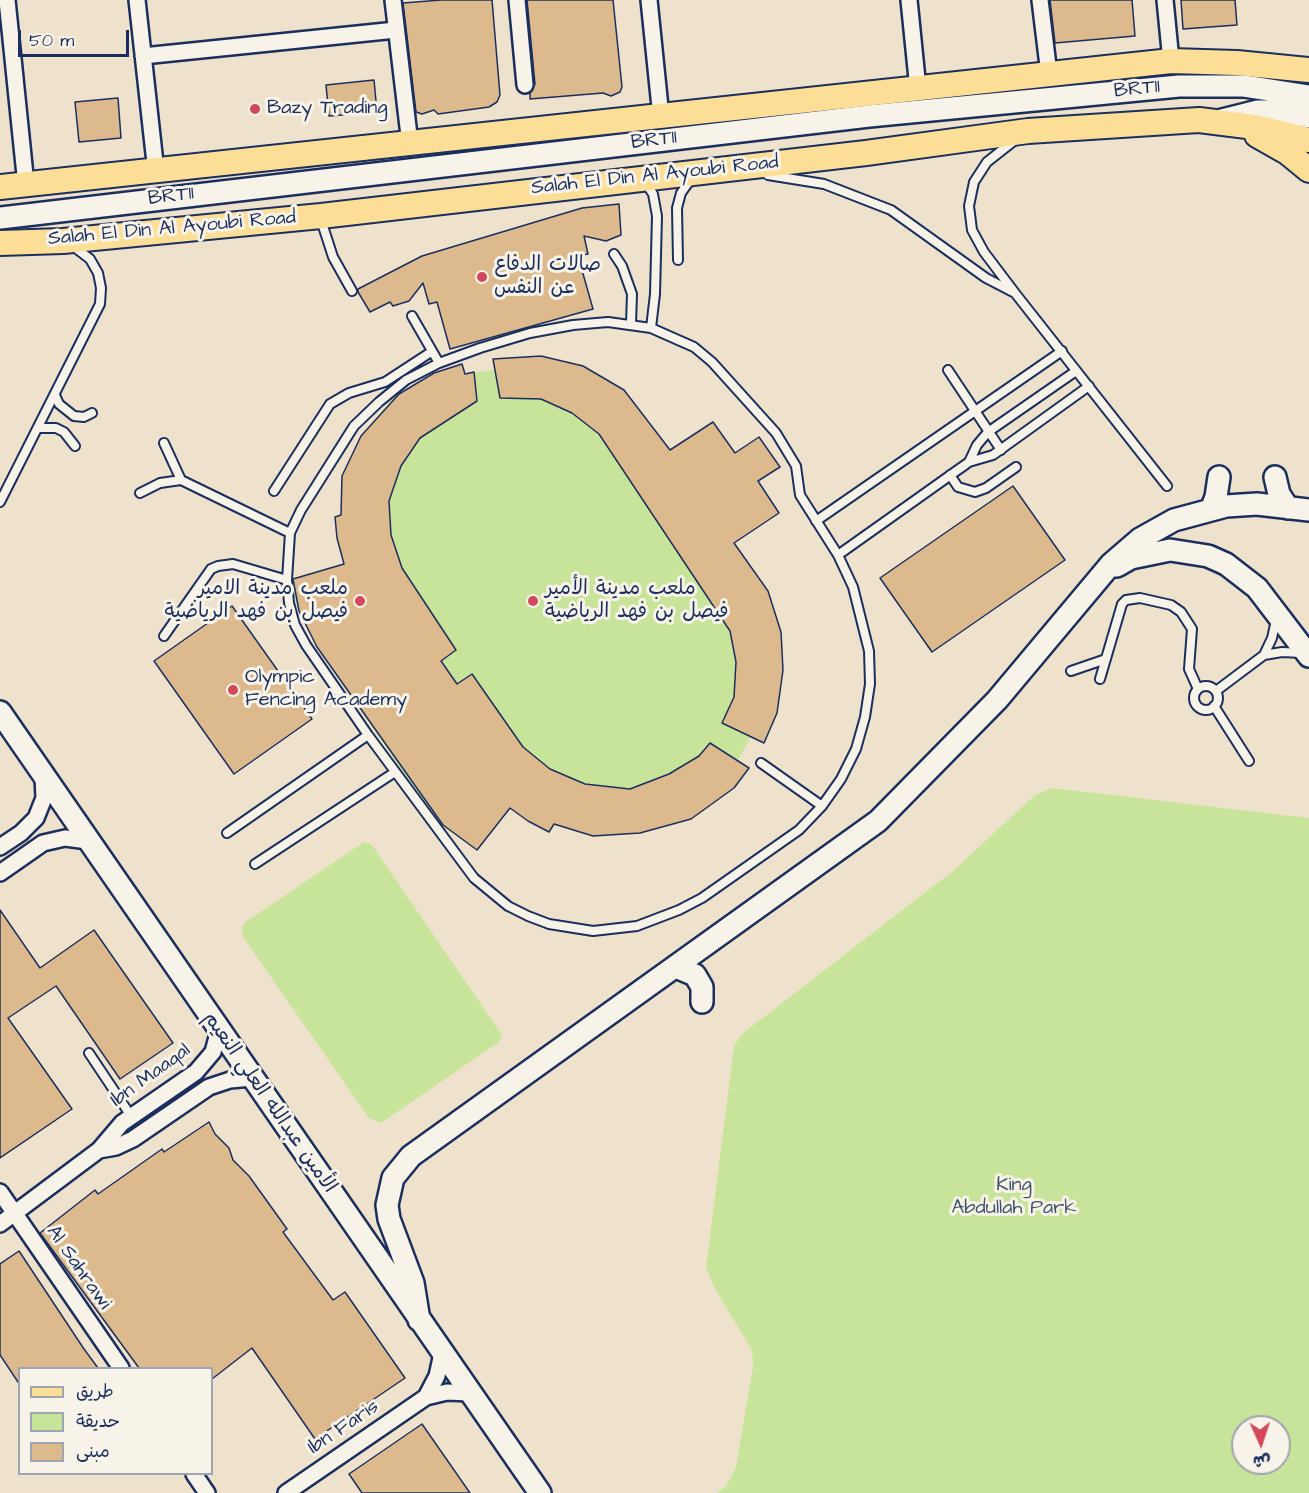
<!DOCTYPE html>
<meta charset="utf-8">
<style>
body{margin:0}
#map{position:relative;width:1309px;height:1493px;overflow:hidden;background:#efe2cd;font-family:"Architects Daughter","Playpen Sans Arabic",sans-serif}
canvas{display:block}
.legend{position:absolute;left:18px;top:1367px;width:195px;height:108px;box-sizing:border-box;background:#f7f3e8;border:2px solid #9fa5b1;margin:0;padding:8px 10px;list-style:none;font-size:18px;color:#1b2f5e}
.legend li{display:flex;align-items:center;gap:12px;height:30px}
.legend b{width:30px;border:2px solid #9fa5b1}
.north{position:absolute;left:1231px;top:1415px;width:60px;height:60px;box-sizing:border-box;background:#f7f3e8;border:2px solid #9fa5b1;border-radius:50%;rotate:177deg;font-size:16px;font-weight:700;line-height:24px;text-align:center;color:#1b2f5e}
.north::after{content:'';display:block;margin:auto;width:21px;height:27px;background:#d1495b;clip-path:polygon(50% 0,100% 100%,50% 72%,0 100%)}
.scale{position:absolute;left:18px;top:30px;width:111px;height:27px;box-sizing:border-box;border:3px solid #1b2f5e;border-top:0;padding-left:8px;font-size:18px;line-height:21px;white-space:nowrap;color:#1b2f5e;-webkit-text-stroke:4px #f7f3e8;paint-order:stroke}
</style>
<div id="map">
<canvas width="1309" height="1493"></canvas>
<ul class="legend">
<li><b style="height:8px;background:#fdde96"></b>طريق</li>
<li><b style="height:16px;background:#c8e49a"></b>حديقة</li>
<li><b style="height:16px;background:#dcba8e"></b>مبنى</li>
</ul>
<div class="north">ش</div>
<div class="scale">50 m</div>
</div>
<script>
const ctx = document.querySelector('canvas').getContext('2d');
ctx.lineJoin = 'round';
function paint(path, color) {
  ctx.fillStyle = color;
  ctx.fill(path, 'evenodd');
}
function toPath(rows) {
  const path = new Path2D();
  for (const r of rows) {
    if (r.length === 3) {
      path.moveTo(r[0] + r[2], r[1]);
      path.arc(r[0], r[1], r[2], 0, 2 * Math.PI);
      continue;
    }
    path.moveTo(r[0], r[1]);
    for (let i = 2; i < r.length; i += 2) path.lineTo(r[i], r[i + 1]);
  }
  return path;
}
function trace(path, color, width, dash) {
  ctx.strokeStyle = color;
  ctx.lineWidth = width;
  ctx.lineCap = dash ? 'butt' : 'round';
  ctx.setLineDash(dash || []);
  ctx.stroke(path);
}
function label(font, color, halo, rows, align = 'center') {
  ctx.font = font + ' "Architects Daughter","Playpen Sans Arabic",sans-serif';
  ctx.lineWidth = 6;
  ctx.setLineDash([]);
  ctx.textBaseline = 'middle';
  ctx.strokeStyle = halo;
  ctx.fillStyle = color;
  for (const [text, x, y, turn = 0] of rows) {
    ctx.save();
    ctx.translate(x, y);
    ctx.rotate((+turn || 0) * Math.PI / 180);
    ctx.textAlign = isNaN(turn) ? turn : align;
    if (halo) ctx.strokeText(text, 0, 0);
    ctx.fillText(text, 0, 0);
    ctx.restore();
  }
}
paint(toPath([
 [541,356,583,366,624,390,670,450,768,591,781,632,783,670,777,713,764,743,750,738,738,760,749,768,734,788,691,819,640,833,593,836,554,824,549,832,511,808,477,850,441,825,416,791,317,647,299,611,289,580,344,564,337,538,335,517,341,515,342,476,361,436,395,396,434,373,462,364,465,374,494,370,493,359],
 [1052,788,1309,818,1309,1493,717,1493,727,1485,736,1467,753,1367,752,1350,714,1287,706,1268,734,1046,742,1034,953,871,1035,795],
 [1243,1427,1279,1427,1279,1463,1243,1463],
 [364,842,372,845,502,1035,499,1042,381,1123,369,1118,243,937,242,930,244,923]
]), '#c8e49a');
const building = toPath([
 [441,0,492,0,500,95,497,102,489,107,438,114,434,110,422,114,416,112,403,3,441,0],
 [527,0,613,0,622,87,620,92,611,96,603,93,530,99,530,93,535,84,527,0],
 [1050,0,1132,0,1135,36,1055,43,1050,0],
 [1181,0,1235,0,1237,25,1183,29,1181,0],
 [374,80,377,112,329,116,326,85,374,80],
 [118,98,121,138,79,142,75,102,118,98],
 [619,204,621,235,606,241,584,236,588,254,578,256,593,309,450,349,437,302,429,304,423,283,409,301,393,306,390,302,370,312,358,292,358,289,422,256,582,208,619,204],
 [541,356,583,366,624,390,670,450,713,422,735,453,759,437,780,467,758,481,779,513,734,543,768,591,781,632,783,670,777,713,764,743,722,723,734,697,736,662,730,631,599,434,572,413,541,399,500,398,493,359,541,356],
 [462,364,465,374,474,372,477,401,420,438,401,466,389,501,391,535,402,568,456,650,441,661,457,684,472,674,523,747,550,769,585,784,630,789,669,774,699,756,710,743,749,768,734,788,691,819,640,833,593,836,554,824,549,832,528,821,510,808,477,850,443,825,317,647,299,611,293,579,344,564,337,538,335,517,341,515,342,476,361,436,399,394,434,373,462,364],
 [1013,486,1065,560,932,652,880,578,1013,486],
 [232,606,312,719,234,774,154,661,232,606],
 [0,910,40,968,94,930,173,1043,120,1079,56,986,8,1018,72,1109,0,1158,0,910],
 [209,1122,215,1134,229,1148,233,1160,249,1176,287,1229,283,1232,333,1300,345,1292,405,1378,315,1439,252,1348,212,1379,212,1368,139,1368,40,1233,95,1190,98,1194,162,1149,164,1152,209,1122],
 [19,1251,84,1349,98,1368,20,1368,20,1385,0,1355,0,1264,19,1251],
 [422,1424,470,1493,362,1493,349,1474,422,1424]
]);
paint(building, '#dcba8e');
trace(building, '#1b2f5e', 1.5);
const lane = toPath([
 [1015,140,987,162,974,182,969,206,972,230,984,252,1015,293,1167,486],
 [768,175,824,184,891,210,986,278,1013,292],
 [645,182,653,194,657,216,655,294,651,328],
 [321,220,333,257,352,291],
 [614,254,622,266,632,294,631,324],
 [678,260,677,208,681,193,691,179],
 [412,316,439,363],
 [608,322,651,328,694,347,712,362,776,433,796,466,800,495,838,555,853,587,869,651,870,684,865,717,856,749,841,779,822,806,799,830,702,898,679,910,637,926,593,931,549,924,528,916,508,906,474,878,368,735,306,645,295,625,289,603,287,580,290,533,301,510,354,426,379,402,406,380,439,363,480,348,530,333,573,325,608,322],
 [948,370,1001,450],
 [55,395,59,404,74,416,84,417,92,413],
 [38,428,56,428,64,432,75,446],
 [164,443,181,480],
 [969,462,977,445,988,432,1076,371],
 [950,475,958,487,975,492,986,488,1016,467],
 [274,491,330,404,349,393,385,382,431,352],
 [140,493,160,483,181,480,290,533],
 [0,502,100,304,101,288,98,273,90,259,73,246],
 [816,521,1062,351],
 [838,555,969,462,993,455,1089,386],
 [164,636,211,569,218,566,233,564,287,580],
 [1264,655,1282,652,1301,653],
 [1071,671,1106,659],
 [1100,679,1122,604,1126,600,1140,598,1171,605,1181,612,1192,629,1189,669,1198,689],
 [1206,698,12],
 [1216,691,1264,655,1272,638,1276,620],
 [1214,706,1249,761],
 [761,763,822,806],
 [227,833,368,735],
 [255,864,395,772],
 [89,1053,131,1116]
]);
const street = toPath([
 [7,0,26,185],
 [137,0,156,172],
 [393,0,410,144],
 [517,0,525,85],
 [649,0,661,117],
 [909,0,918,89],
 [1040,0,1049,74],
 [1165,0,1171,61],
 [143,56,396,30],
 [0,847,21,833,36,818,44,798,43,776],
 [0,873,43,843,65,838,88,841],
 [99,1150,116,1147,133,1139,209,1087,230,1080,252,1078],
 [0,1192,121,1368],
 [0,1224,99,1150,122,1123,196,1072,213,1052,219,1030],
 [426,1397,437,1376,442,1353],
 [194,1474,207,1493],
 [286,1493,426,1397,447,1392,470,1393]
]);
const secondary = toPath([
 [1218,121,1258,111,1272,111,1309,117],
 [0,218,869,116,1179,86,1244,86,1309,96],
 [1275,477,1279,494,1288,508],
 [1211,510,1216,497,1219,477],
 [1117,566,1131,558,1170,550,1208,556,1226,564,1257,588,1309,656],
 [0,712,540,1493],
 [676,967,695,975,702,987,702,1002],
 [419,1320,413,1283,389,1219,387,1205,393,1178,411,1156,878,821,997,700,1111,564,1140,539,1174,520,1226,506,1257,504,1309,510]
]);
const primary = toPath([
 [1257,135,1287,152,1309,170],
 [0,187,1171,61,1237,63,1309,70],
 [0,243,63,241,321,216,866,153,1028,131,1199,120,1255,127,1309,140]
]);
trace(lane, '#1b2f5e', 12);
trace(street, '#1b2f5e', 20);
trace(secondary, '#1b2f5e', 26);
trace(primary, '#1b2f5e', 28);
trace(lane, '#f7f3e8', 8);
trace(street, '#f7f3e8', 15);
trace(secondary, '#f7f3e8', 21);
trace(primary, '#fdde96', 24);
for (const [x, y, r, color] of [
 [255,109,6,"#d1495b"],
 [482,277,6,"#d1495b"],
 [360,601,6,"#d1495b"],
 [533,601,6,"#d1495b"],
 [233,690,6,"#d1495b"]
]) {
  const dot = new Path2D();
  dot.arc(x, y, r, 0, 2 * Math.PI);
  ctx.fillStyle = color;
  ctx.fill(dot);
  trace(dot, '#f7f3e8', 2);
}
label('20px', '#1b2f5e', '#f7f3e8', [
 ["BRT11",1137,90,-6],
 ["BRT11",654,141,-7],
 ["Salah El Din Al Ayoubi Road",655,176,-6],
 ["BRT11",171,197,-7],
 ["Salah El Din Al Ayoubi Road",172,229,-5],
 ["Ibn Maaqal",151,1076,-36],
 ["الأمين عبدالله العلي النعيم",269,1103,55],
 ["Al Sahrawi",78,1268,55],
 ["Ibn Faris",344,1428,-34]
]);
label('20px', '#1b2f5e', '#f7f3e8', [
 ["Bazy Trading",267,109],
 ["صالات الدفاع",494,266],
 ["عن النفس",494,289],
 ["ملعب مدينة الامير",348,590,"right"],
 ["فيصل بن فهد الرياضية",348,613,"right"],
 ["ملعب مدينة الأمير",545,590],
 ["فيصل بن فهد الرياضية",545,613],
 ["Olympic",245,678],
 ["Fencing Academy",245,701]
], 'left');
label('20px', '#3e536a', '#f7f3e8', [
 ["King",1014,1186],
 ["Abdullah Park",1014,1209]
]);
</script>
